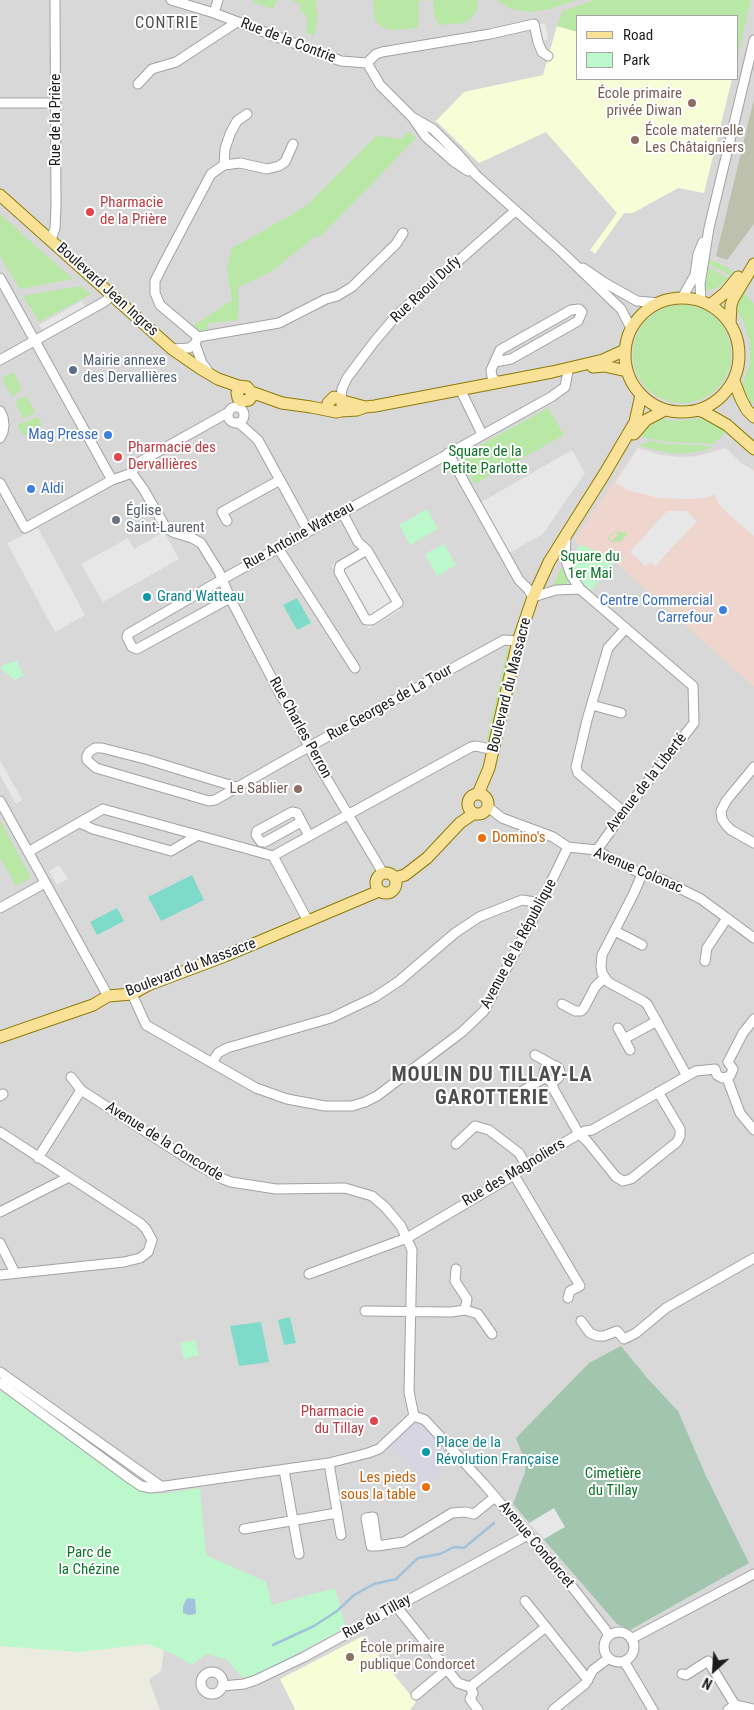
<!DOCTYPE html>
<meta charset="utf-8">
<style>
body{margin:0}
#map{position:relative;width:754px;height:1710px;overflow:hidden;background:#ecebe0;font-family:"Roboto Condensed",sans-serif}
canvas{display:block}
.legend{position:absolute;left:576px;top:15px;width:162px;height:65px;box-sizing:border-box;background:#fff;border:1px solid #a4a4a4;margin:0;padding:6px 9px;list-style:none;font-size:15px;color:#1b1b1b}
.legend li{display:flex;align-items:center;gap:10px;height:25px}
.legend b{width:25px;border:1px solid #a4a4a4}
.north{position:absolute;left:689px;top:1645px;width:50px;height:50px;-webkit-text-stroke:4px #fff;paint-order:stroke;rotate:206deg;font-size:14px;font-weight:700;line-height:20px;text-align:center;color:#1b1b1b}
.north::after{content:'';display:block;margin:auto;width:18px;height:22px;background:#1b1b1b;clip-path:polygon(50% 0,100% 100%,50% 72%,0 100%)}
</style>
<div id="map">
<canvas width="754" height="1710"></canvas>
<ul class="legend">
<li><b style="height:6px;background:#f9e298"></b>Road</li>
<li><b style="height:14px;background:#bcf8cc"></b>Park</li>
</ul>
<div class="north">N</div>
</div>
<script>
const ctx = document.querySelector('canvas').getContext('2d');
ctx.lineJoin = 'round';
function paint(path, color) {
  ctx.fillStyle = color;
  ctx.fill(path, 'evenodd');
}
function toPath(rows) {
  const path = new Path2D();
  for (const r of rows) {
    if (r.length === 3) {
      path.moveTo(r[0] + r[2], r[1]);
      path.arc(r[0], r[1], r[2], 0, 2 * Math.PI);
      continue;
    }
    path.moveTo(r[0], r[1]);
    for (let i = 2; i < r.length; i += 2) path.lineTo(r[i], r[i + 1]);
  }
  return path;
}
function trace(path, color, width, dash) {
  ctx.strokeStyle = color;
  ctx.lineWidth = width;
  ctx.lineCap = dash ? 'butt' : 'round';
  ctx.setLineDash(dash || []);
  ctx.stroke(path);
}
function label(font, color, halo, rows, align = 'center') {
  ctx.font = font + ' "Roboto Condensed",sans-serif';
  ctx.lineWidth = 4;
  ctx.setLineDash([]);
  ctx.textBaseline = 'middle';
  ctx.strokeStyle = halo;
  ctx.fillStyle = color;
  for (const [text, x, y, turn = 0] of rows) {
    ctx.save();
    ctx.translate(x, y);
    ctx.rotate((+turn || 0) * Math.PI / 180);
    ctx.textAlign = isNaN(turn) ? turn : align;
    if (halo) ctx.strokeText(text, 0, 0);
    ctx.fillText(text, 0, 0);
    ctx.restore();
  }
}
paint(toPath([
 [0,0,754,0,754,1710,160,1710,149,1680,161,1671,168,1620,97,1459,0,1390],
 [578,16,738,16,738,79,578,79]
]), '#d9d8d8');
paint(toPath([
 [638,447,660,455,681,457,698,456,726,448,741,463,754,470,754,687,615,562,597,551,580,545,574,540]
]), '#eed6cf');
paint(toPath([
 [557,26,578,32,578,79,732,79,704,193,678,188,633,213,624,213,595,254,590,250,617,213,546,132,479,163,436,121,464,92,543,75],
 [363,1636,416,1702,410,1710,294,1710,295,1709,280,1679]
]), '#f7fed7');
paint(toPath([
 [754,99,754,224,727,260,716,256]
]), '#bcc0ac');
paint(toPath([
 [253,0,277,0,273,9,252,2],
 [291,0,316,0,317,23,313,36,307,33,308,21,306,15,300,11,301,5],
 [373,0,428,0,418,1,419,15,417,28,391,30,382,27,375,21],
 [433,0,477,0,478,9,471,18,465,23,439,25,434,14],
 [496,0,576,0,550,9,529,12,511,9],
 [594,0,751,0,738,55,738,16,578,16,578,32,557,26,563,11],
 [409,131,416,138,322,235,313,238,271,272,238,287,239,300,238,320,209,323,207,330,203,331,195,328,194,325,232,300,227,269,232,248,291,215,308,204,376,136,401,139],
 [0,214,73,279,20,289,0,256],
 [709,259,727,267,733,272,730,275,708,264],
 [707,267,728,278,717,288,705,291,703,285],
 [81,286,91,294,39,322,23,296],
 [744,292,754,304,754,401,751,404,742,386,750,363,750,342,745,326,737,309,739,299],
 [682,354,49],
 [13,372,22,389,12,397,2,378],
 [26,396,35,412,24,419,15,402],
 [548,408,564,435,475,484,458,457],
 [38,417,42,425,24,436,17,425],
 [701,418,711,421,726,432,714,444,668,442,641,437,647,428,660,419,680,421],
 [649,441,668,444,713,446,702,451,680,454,661,451,639,446],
 [614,531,627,533,628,534,619,542,613,542,607,539,612,533,613,534,609,538,612,541,618,535],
 [563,564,570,578,566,586,551,590],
 [508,647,509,652,489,739,486,742],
 [0,820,31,878,16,886,0,857]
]), '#b9e7a6');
paint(toPath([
 [621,1346,648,1379,678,1411,706,1476,749,1563,630,1630,617,1624,513,1504,525,1472,526,1464,516,1438,589,1363]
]), '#a2c5ae');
paint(toPath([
 [427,509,438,529,410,545,399,525],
 [444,544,456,565,437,576,425,554],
 [580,545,597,551,615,562,591,590,582,582,574,570,573,556],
 [17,661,24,675,15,680,1,669,2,665],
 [195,1340,199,1355,184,1359,180,1343],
 [0,1390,143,1492,161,1494,200,1488,206,1555,266,1582,272,1605,335,1588,346,1628,252,1677,242,1677,226,1659,206,1654,192,1665,171,1653,147,1644,79,1652,0,1646]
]), '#bcf8cc');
paint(toPath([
 [297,598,311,623,297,630,283,605],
 [192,875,204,900,161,921,148,897],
 [117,908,124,921,97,935,90,922],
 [290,1317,296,1343,284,1345,278,1320],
 [261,1322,269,1362,239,1366,230,1326]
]), '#7edbc9');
paint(toPath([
 [545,23,548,39,541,41,537,25],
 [82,301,87,310,45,335,39,325],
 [638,448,660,455,681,457,698,456,726,448,741,463,754,471,754,536,722,508,717,501,715,494,708,497,691,499,659,498,630,491,615,483],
 [572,450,585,473,543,534,507,554,478,504],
 [667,511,686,511,697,521,655,566,650,562,646,567,630,552],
 [38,528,85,615,55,632,7,543],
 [164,532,179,559,103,602,81,564,128,538,134,549],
 [365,546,401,610,368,629,331,565],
 [0,760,22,800,16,804,0,775],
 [59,865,68,879,57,885,49,871],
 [554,1508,565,1527,544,1539,529,1523]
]), '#e7e7e7');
paint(toPath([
 [414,1416,460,1457,450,1463,419,1490,405,1475,412,1469,397,1453,391,1450,391,1447,386,1442]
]), '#d7d5e2');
paint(toPath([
 [187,1598,195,1599,196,1612,195,1614,189,1615,183,1613,183,1606]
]), '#a1c2da');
trace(toPath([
 [273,1645,314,1626,337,1611,354,1595,374,1584,396,1579,418,1558,440,1554,454,1547,464,1548,494,1523]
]), '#a1c2da', 2.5);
const minor = toPath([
 [171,0,214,13,341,61,367,63],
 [214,13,218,0],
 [367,63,376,54,382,52,490,34,534,24,538,42,542,52,548,56],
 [367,63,380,85,412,117,426,137,453,161,468,171],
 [138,84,152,69,176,62,237,22],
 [0,103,56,103],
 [412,117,433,129,458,154,476,175,563,253,621,309,631,328],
 [224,165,225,149,230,134,237,121,247,114],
 [51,240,55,228,56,206,55,0],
 [583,268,605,283,637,301,659,303],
 [0,278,112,480],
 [682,298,695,275,698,254,703,242],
 [701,301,700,284,709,228,754,40],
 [198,337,160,305,155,293,155,281,163,265,211,174,224,165,240,163,267,169,279,166,285,162,293,144],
 [198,337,279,323,326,299,337,296,352,287,396,244,403,233],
 [198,337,195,344,202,363,208,371],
 [172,349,189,348,195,344],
 [0,360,104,302,113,295],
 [495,362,511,359,578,321,582,312,579,309,571,310,500,350,491,370,492,377,497,382],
 [460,389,482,434],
 [341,399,342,389,347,378,374,342,397,315,515,211],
 [236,415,8],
 [0,411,3,417,4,425,3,432,0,438],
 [239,423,258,440,308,531],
 [448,453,519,580,528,589,533,597,556,590,580,589],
 [132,473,136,464,229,412],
 [0,483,25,528,112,480,132,473,144,490,166,528,175,533,192,538,201,543,219,572,230,598,281,696,293,714,315,759,383,873],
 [342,512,358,542,367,550,398,603,372,620,366,620,339,572,340,566,367,550],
 [227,521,222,512,280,480],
 [566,537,565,558,571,575,580,589,693,686,694,723,624,812,597,850],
 [278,548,355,668],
 [230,598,137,649,132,647,127,637,128,634,230,575,551,397,565,387,568,371],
 [592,705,621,713],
 [754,767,726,801,721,811,722,819,726,825,731,830,754,843],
 [236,787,145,759,102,748,95,748,89,752,87,756,87,760,96,768,209,801,215,800,294,755,504,640,518,641],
 [0,801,108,996],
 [488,807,502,818,553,837,568,847,597,850,611,859,642,874,661,879,701,899,754,938],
 [624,812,578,773,576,767,587,720,608,648,626,628],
 [301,822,265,842,261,842,256,835,257,831,292,812,297,813,309,836],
 [80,823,93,829,171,851,198,835],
 [28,852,103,809,273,856,471,747,476,746,494,750],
 [273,856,308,921],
 [642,874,634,893,602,955,601,966,602,973,608,982,643,1001,647,1004,687,1076],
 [0,908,45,883],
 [615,931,642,945],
 [705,961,707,948,727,918],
 [132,994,146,1025,256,1088,287,1099,325,1106,352,1106,365,1102,377,1096,462,1032,484,1011,535,915,568,847],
 [562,1004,575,1011,581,1011,584,1008,595,987,604,978],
 [618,1028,630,1050],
 [624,1039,657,1021],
 [535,1055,553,1065],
 [728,1062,743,1033,754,1019],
 [212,1063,218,1053,227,1048,331,1018,375,997,399,981,455,933,479,917,522,900,541,903],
 [552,1073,8],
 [715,1069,717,1075,722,1078,730,1076,733,1069,728,1062],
 [71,1077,81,1090],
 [727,1078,740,1113,754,1130],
 [551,1080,554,1090,579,1134,587,1141,616,1177,623,1181,631,1179,677,1142,680,1136,680,1129,658,1092],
 [519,1093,546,1077],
 [0,1096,3,1094],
 [0,1132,140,1223,146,1229,152,1240,148,1252,140,1258,124,1262,0,1275],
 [456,1144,475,1126,489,1130,519,1153,526,1165],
 [38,1158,81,1090,191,1161,223,1179,231,1182,276,1189,345,1188,372,1196,385,1207,401,1226,412,1250,409,1392,414,1416],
 [514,1175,580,1286,570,1291,568,1298],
 [0,1212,69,1177],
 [0,1243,15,1273],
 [456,1269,455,1281,467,1299,465,1310],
 [309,1274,407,1238,514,1175,526,1165,579,1134,585,1131,592,1130,687,1076,696,1071,715,1069],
 [365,1311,451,1312,465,1310,478,1314,492,1334],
 [581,1321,590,1333,597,1336,604,1336,617,1331,624,1339,636,1333,666,1308,754,1258],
 [0,1372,162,1487],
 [0,1383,132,1480,141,1486,151,1488,329,1463,368,1453,379,1449,414,1416],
 [414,1416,425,1420,484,1484,573,1588,605,1629,609,1636],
 [329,1463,341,1535],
 [284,1470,299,1554],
 [244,1529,337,1513],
 [377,1546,373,1517,366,1518,371,1546,377,1546,404,1542,452,1513,465,1512,474,1514,495,1497],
 [525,1601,546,1627],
 [396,1606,458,1683,470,1687,473,1693,470,1699,478,1710],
 [619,1647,15],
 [631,1639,754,1574],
 [624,1661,653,1710],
 [212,1683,11],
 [682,1674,686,1675,708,1661,735,1705],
 [222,1686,244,1684,256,1680,304,1657,528,1535],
 [470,1687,546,1627,588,1680],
 [416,1695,447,1669],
 [553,1710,585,1684,593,1670,609,1658],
 [728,1710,735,1705,754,1709]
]);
const major = toPath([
 [0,195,172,349,201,369,218,379,238,386,247,387,251,392,282,403,311,407,336,412,341,411,357,410,365,407],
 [682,355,57],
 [710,305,725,293,738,277],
 [730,324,731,305,733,299,754,264],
 [593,367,604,366,627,371],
 [734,381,741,399,747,410,754,417],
 [242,387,237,393,238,398,241,401,249,400,252,396,251,392],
 [343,401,365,407,375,406,552,372,603,360,625,350],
 [697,410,704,412,727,425,754,449],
 [331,411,328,407,328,403,334,397,338,398,342,400,342,408],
 [634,434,646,420,665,410],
 [478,804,10],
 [478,794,489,768,518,641,533,597,549,562,605,473,635,422,641,395],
 [386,883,10],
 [395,878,405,875,427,858,460,823,473,814],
 [0,1037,93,1005,108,996,132,994,148,985,225,956,379,891]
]);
trace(minor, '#a2a2a2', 11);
trace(major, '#8e7b03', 13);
trace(minor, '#fff', 9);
trace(major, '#f9e298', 11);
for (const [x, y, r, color] of [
 [692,103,5,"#8d6e63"],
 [635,140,5,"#8d6e63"],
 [90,212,5,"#e0444e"],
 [73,370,5,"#5c6f8a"],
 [108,435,5,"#3f7fe0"],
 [118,457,5,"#e0444e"],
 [31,489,5,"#3f7fe0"],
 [116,520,5,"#6b7280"],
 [147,597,5,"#0f9aa8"],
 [723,610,5,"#3f7fe0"],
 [298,789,5,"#8d6e63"],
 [482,838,5,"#e8710a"],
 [374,1421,5,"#e0444e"],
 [426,1452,5,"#0f9aa8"],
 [426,1487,5,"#e8710a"],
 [350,1657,5,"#8d6e63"]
]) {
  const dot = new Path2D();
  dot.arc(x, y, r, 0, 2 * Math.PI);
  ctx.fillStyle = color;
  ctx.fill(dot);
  trace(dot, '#fff', 2);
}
label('15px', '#1b1b1b', '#fff', [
 ["Rue de la Contrie",288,41,21],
 ["Rue de la Prière",56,120,-90],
 ["Boulevard Jean Ingres",107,290,42],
 ["Rue Raoul Dufy",426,290,-43],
 ["Rue Antoine Watteau",299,536,-29],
 ["Boulevard du Massacre",510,685,-76],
 ["Rue Georges de La Tour",390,703,-29],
 ["Rue Charles Perron",300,728,61],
 ["Avenue de la Liberté",647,783,-52],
 ["Avenue Colonac",638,871,23],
 ["Avenue de la République",519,944,-62],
 ["Boulevard du Massacre",191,968,-21],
 ["Avenue de la Concorde",164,1142,32],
 ["Rue des Magnoliers",514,1173,-31],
 ["Avenue Condorcet",536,1545,50],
 ["Rue du Tillay",377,1617,-29]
]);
label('15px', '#785e54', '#fff', [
 ["École primaire",682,94],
 ["privée Diwan",682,111],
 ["École maternelle",645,131,"left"],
 ["Les Châtaigniers",645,148,"left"],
 ["Le Sablier",288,789],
 ["École primaire",360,1648,"left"],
 ["publique Condorcet",360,1665,"left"]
], 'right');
label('15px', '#be3a42', '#fff', [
 ["Pharmacie",100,203],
 ["de la Prière",100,220],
 ["Pharmacie des",128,448],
 ["Dervallières",128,465],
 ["Pharmacie",364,1412,"right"],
 ["du Tillay",364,1429,"right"]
], 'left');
label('15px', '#4e5e75', '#fff', [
 ["Mairie annexe",83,361],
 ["des Dervallières",83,378]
], 'left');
label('15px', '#366cbe', '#fff', [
 ["Mag Presse",98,435],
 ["Aldi",41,489,"left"],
 ["Centre Commercial",713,601],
 ["Carrefour",713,618]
], 'right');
label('15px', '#0d7429', '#fff', [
 ["Square de la",485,452],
 ["Petite Parlotte",485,469],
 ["Square du",590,557],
 ["1er Mai",590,574],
 ["Cimetière",613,1474],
 ["du Tillay",613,1491],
 ["Parc de",89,1553],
 ["la Chézine",89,1570]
]);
label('15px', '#5b616d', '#fff', [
 ["Église",126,511],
 ["Saint-Laurent",126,528]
], 'left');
label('15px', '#0d838f', '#fff', [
 ["Grand Watteau",157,597],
 ["Place de la",436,1443],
 ["Révolution Française",436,1460]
], 'left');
label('15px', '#c56008', '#fff', [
 ["Domino's",492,838],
 ["Les pieds",416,1478,"right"],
 ["sous la table",416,1495,"right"]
], 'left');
ctx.letterSpacing = '1px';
label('16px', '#4e4e4e', '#fff', [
 ["CONTRIE",167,24]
]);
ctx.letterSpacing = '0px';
ctx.letterSpacing = '1px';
label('bold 20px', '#4e4e4e', '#fff', [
 ["MOULIN DU TILLAY-LA",492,1076],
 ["GAROTTERIE",492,1099]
]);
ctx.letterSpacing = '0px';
</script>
